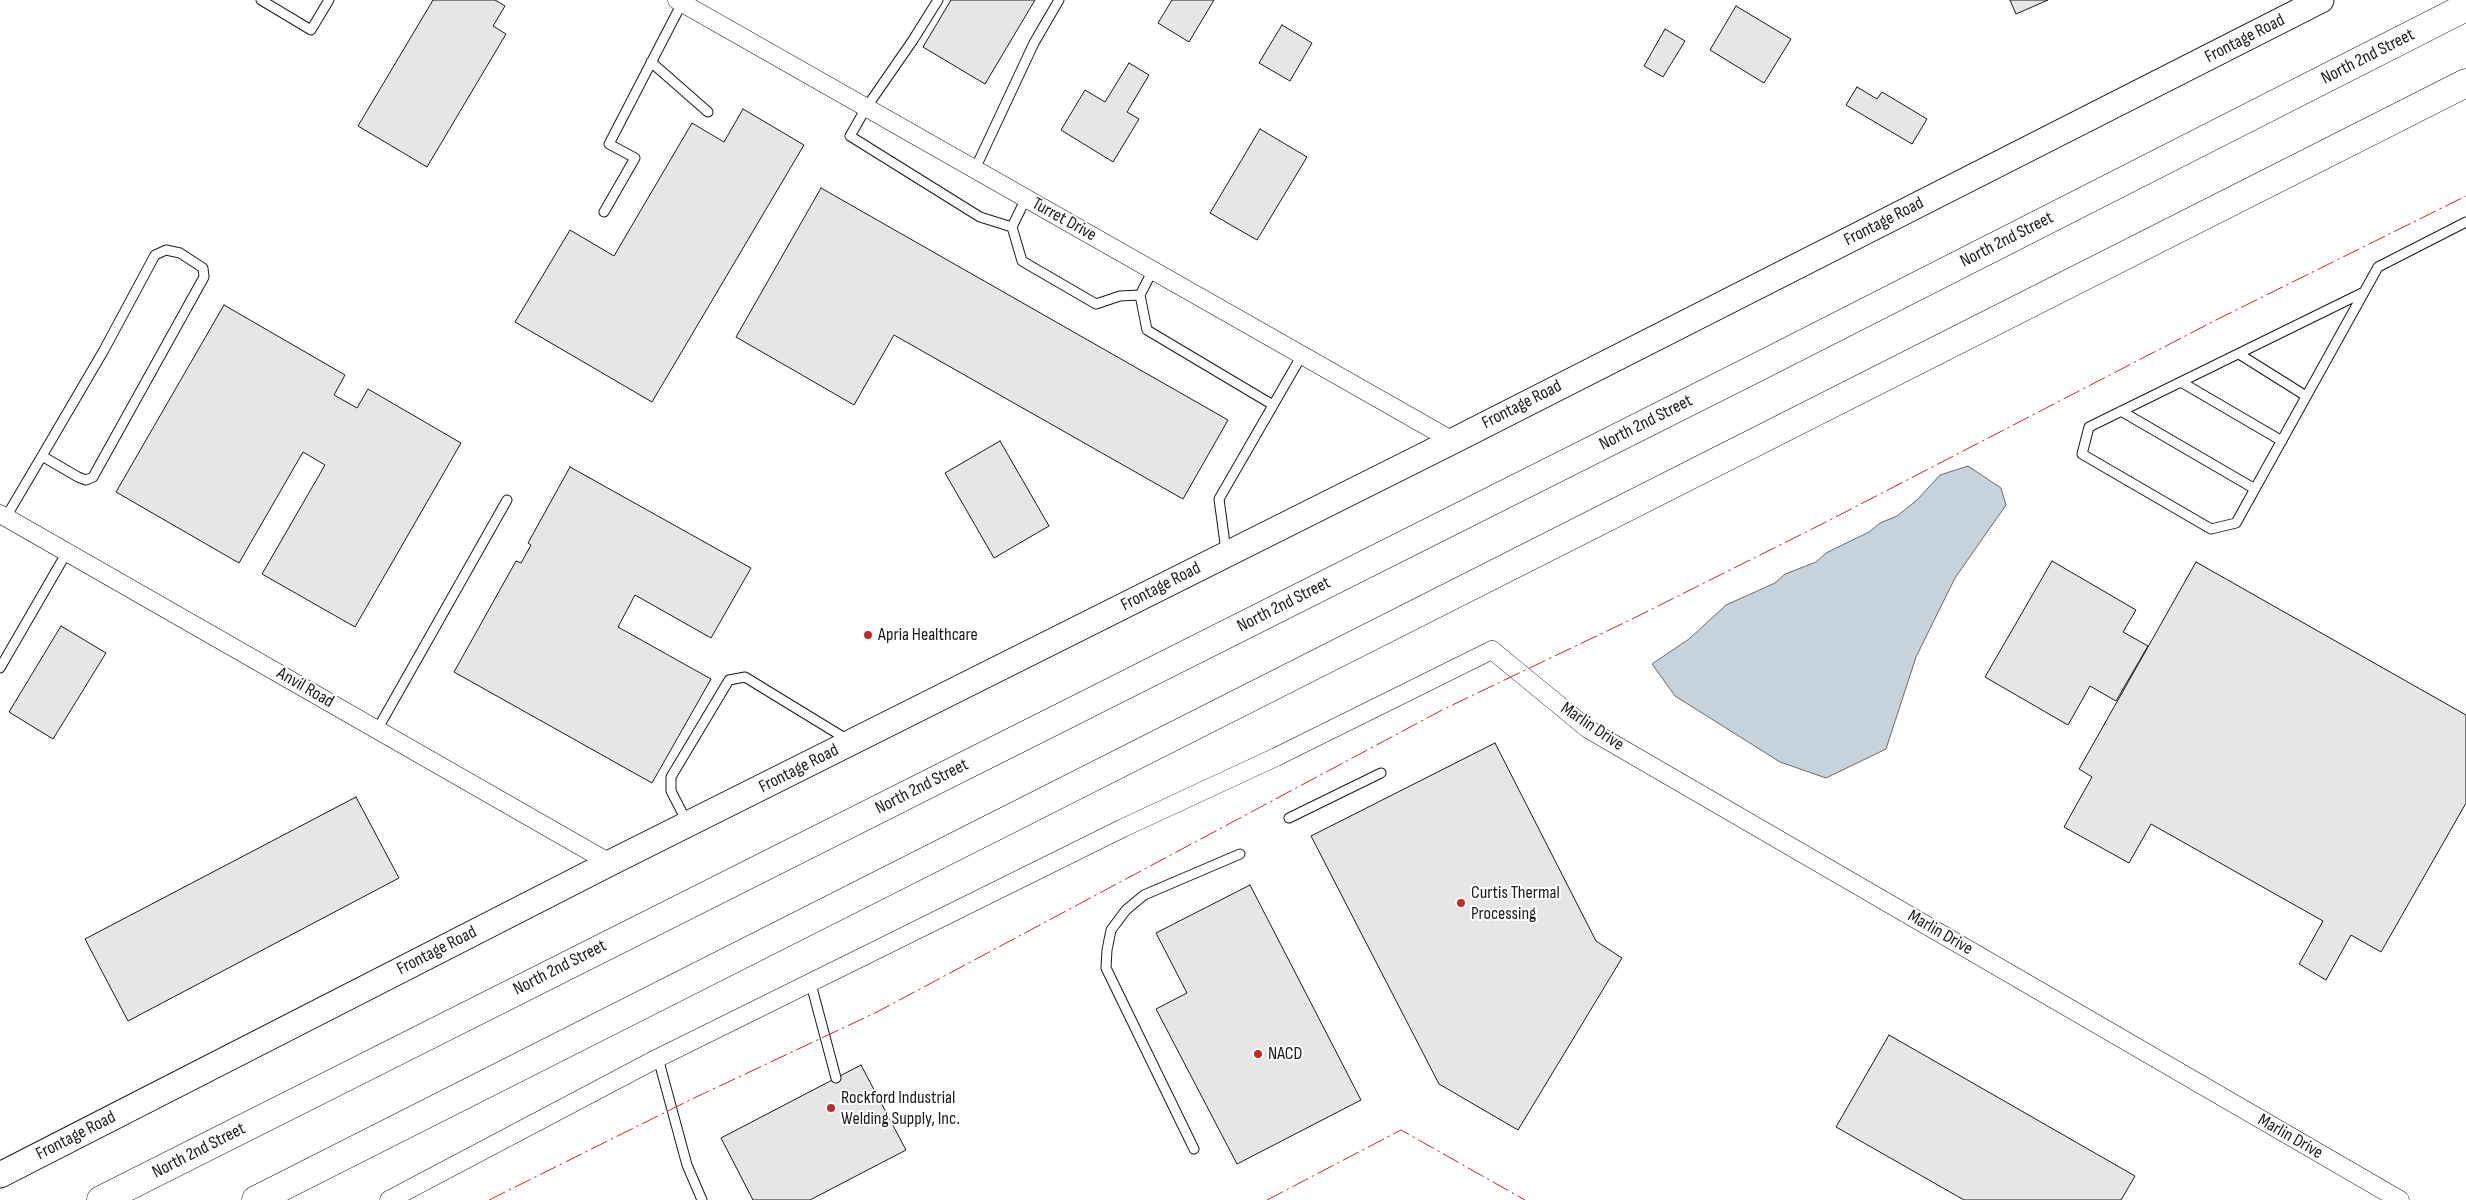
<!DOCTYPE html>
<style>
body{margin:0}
canvas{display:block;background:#fff}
</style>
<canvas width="2466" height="1200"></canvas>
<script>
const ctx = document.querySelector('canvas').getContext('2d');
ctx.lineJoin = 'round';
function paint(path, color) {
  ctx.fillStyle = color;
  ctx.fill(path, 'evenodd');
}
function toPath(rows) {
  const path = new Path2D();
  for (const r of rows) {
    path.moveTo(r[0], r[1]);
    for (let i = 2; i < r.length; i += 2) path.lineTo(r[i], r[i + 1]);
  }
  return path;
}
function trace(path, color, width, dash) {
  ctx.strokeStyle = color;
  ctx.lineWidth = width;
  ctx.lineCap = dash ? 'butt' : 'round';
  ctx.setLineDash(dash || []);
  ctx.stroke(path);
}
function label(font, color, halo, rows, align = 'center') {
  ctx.font = font + ' "Sofia Sans Condensed",sans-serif';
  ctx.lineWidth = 4;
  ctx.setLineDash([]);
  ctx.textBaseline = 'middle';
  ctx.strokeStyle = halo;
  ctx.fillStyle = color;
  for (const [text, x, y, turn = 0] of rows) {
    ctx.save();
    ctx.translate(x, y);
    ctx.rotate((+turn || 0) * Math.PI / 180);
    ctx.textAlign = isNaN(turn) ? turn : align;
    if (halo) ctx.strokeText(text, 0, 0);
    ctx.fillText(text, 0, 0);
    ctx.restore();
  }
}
const water = toPath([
 [1968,466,2001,488,2006,505,1955,578,1916,657,1886,749,1826,778,1780,762,1675,696,1652,664,1689,639,1726,605,1775,583,1785,574,1816,562,1826,553,1869,532,1880,523,1897,516,1917,500,1940,475,1968,466]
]);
paint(water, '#c6d2dc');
trace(water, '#6a6a6a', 1);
const building = toPath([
 [433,0,495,0,505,6,493,26,506,34,427,167,358,126,433,0],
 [951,0,1035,0,985,84,923,47,951,0],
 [1172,0,1214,0,1189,42,1158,23,1172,0],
 [2010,0,2048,0,2016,14,2010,0],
 [1736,6,1791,39,1764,83,1710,50,1736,6],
 [1282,25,1312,43,1290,81,1259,63,1282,25],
 [1665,29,1685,41,1663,77,1644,66,1665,29],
 [1129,63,1149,75,1127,112,1139,119,1113,162,1061,130,1085,90,1105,102,1129,63],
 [1857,87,1877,99,1882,92,1927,119,1912,144,1846,105,1857,87],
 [743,109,804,145,652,402,515,322,570,230,614,256,692,123,724,142,743,109],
 [1260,129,1307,157,1257,240,1210,213,1260,129],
 [821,188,1228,420,1183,499,894,335,854,405,736,337,821,188],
 [224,305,345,375,334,395,357,408,368,389,461,443,355,627,262,574,325,465,303,452,239,563,116,492,224,305],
 [1000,441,1049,526,994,558,945,473,1000,441],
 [570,467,751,568,711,638,635,595,618,627,711,679,652,783,454,672,516,561,521,563,531,545,528,543,570,467],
 [2052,561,2136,610,2123,632,2148,646,2116,701,2090,686,2068,725,1985,677,2052,561],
 [2196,562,2466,715,2466,803,2381,952,2351,935,2326,980,2299,964,2323,921,2151,824,2129,863,2064,827,2092,777,2079,769,2196,562],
 [61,626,106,653,53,739,9,712,61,626],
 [1495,743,1596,941,1622,958,1518,1130,1439,1084,1311,836,1495,743],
 [356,797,399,878,128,1021,85,939,356,797],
 [1250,885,1361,1100,1237,1164,1156,1009,1187,993,1156,933,1250,885],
 [1889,1035,2135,1176,2121,1200,1964,1200,1836,1127,1889,1035],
 [861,1065,906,1150,810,1200,753,1200,721,1138,861,1065]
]);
paint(building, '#e6e6e6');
trace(building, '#1a1a1a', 1);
const lane = toPath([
 [261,0,311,30,329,0],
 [938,0,913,40,866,108,850,136,980,217,1012,227],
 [651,62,708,112],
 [975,169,1034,43,1059,0],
 [1026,198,1012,227,1022,261,1096,304,1120,296,1140,295],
 [604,212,635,158,609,144,682,3],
 [1153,270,1140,295,1147,330,1273,405],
 [2362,293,2089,427,2082,454,2211,529,2236,523,2378,267,2466,222],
 [2239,354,2306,396],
 [2181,382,2282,441],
 [2121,411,2255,489],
 [6,517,42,456,104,350,155,255,166,250,180,253,203,268,204,277,93,477,86,480,78,477,42,456],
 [1226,551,1219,499,1302,355],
 [0,668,67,552],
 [377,730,507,500],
 [1289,818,1381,773],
 [687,822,671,791,671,777,729,680,745,677,848,740],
 [811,984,836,1078],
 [658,1058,687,1165,702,1200],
 [1194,1149,1106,968,1107,950,1111,930,1126,910,1144,895,1240,854]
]);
const street = toPath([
 [677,0,1453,441],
 [0,514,610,863],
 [389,1200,658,1058,1123,828,1276,757,1492,650,1588,729,2400,1200]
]);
const secondary = toPath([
 [0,1175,610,863,1453,441,2321,0]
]);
const primary = toPath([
 [101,1200,1754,369,2466,7],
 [256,1200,2466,83]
]);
trace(lane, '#1a1a1a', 11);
trace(street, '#1a1a1a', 19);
trace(secondary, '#1a1a1a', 27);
trace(primary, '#1a1a1a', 29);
trace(lane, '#fff', 9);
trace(street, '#fff', 18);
trace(secondary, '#fff', 25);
trace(primary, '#fff', 28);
trace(toPath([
 [489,1200,692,1099,877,1012,1444,709,1632,619,1828,521,2218,319,2466,196],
 [1267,1200,1401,1130,1525,1200]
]), '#c62828', 1, [18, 4, 2.5, 4]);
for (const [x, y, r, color] of [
 [868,635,5,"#c62828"],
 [1461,903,5,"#c62828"],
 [1258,1054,5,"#c62828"],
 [831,1108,5,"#c62828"]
]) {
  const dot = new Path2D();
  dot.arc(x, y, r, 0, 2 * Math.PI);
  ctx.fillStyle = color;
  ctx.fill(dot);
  trace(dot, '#fff', 2);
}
label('18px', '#1a1a1a', '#fff', [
 ["Frontage Road",2245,39,-27],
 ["North 2nd Street",2368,57,-27],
 ["Turret Drive",1064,220,29],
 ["Frontage Road",1884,222,-27],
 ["North 2nd Street",2007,240,-27],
 ["Frontage Road",1522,405,-27],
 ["North 2nd Street",1646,423,-27],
 ["Frontage Road",1161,587,-27],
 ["North 2nd Street",1284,605,-27],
 ["Anvil Road",305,688,30],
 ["Marlin Drive",1592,727,34],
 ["Frontage Road",799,769,-27],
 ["North 2nd Street",922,787,-27],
 ["Marlin Drive",1940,933,30],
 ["Frontage Road",437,951,-27],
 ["North 2nd Street",560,968,-27],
 ["Frontage Road",76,1136,-27],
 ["Marlin Drive",2290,1137,30],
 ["North 2nd Street",199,1151,-27]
]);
label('18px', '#1a1a1a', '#fff', [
 ["Apria Healthcare",878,635],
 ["Curtis Thermal",1471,893],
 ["Processing",1471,914],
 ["NACD",1268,1054],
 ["Rockford Industrial",841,1098],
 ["Welding Supply, Inc.",841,1119]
], 'left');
</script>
